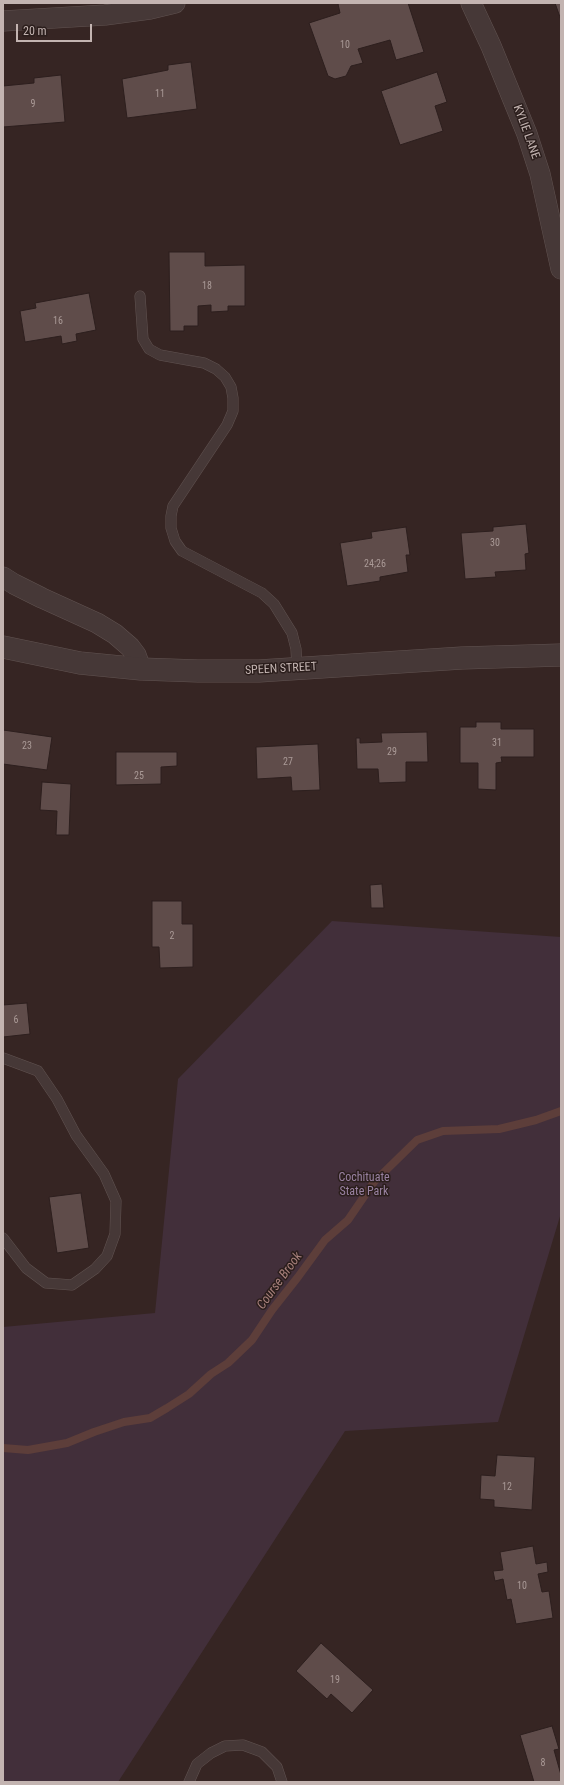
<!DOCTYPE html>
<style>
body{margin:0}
#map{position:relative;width:564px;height:1785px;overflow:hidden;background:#362523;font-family:"Roboto Condensed",sans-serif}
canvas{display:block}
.frame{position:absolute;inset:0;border:4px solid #c3b4b1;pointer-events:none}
.scale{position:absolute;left:16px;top:24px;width:76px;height:18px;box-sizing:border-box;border:2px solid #c3b4b1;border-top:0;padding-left:5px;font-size:12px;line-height:14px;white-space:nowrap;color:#c3b4b1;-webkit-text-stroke:3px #2b1e1c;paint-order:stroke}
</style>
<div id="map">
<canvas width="564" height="1785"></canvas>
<div class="frame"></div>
<div class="scale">20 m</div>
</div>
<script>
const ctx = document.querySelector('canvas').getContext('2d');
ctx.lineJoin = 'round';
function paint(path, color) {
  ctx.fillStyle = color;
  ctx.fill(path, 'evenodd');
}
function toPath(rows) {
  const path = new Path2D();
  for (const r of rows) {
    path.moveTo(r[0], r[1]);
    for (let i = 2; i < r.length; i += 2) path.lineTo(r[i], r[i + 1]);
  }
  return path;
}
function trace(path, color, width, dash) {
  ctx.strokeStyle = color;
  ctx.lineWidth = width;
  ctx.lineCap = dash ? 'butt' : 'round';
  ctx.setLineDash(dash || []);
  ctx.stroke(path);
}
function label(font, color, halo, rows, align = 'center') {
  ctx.font = font + ' "Roboto Condensed",sans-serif';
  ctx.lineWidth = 3;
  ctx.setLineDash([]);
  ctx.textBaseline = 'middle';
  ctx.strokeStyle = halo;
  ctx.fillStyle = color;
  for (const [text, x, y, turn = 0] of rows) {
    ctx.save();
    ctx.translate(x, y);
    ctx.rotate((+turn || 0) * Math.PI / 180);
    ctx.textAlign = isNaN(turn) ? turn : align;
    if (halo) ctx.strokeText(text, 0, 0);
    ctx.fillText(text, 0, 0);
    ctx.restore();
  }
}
paint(toPath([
 [332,921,561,937,561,1213,498,1422,345,1431,118,1782,3,1782,3,1327,155,1313,178,1079]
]), '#422f3a');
trace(toPath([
 [3,1448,28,1450,67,1443,94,1432,124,1422,150,1418,167,1408,189,1394,211,1374,228,1363,252,1340,272,1310,298,1277,325,1240,348,1220,374,1182,417,1140,443,1131,499,1129,536,1120,561,1111]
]), '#5d3e3a', 8);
const building = toPath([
 [340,3,408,3,424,52,396,60,390,40,358,49,363,63,351,66,346,76,335,79,328,76,309,23,340,13,338,4,340,3],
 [555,3,561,3,561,20,555,3],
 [191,62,197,109,127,118,122,79,168,70,168,65,191,62],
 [437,72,447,102,435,106,443,131,400,145,381,91,437,72],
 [61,75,65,122,3,127,3,86,34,83,34,78,61,75],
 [169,252,205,252,205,266,245,265,245,306,228,306,228,311,211,312,211,305,198,306,198,326,184,326,184,331,170,331,169,252],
 [89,293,96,330,76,334,77,341,62,344,61,336,25,342,20,311,36,308,35,303,89,293],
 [526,524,529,553,525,554,526,570,495,572,496,577,465,579,461,533,493,531,493,527,526,524],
 [406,527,410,555,406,555,408,572,380,577,380,581,347,586,340,543,372,538,371,532,406,527],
 [476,722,501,722,501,729,534,729,534,757,501,757,502,762,496,763,496,790,478,789,478,763,460,763,460,727,476,727,476,722],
 [3,730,52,737,47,770,3,764,3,730],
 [427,732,428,762,406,762,406,782,379,783,378,769,357,769,356,738,360,738,360,743,382,742,381,733,427,732],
 [318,744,320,790,292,791,291,777,257,779,256,747,318,744],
 [116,752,177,752,177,766,161,767,161,784,116,785,116,752],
 [42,782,71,784,69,835,56,835,57,811,40,810,42,782],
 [382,884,384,908,371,908,370,885,382,884],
 [152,901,182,901,182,924,193,924,193,967,160,968,159,947,152,947,152,901],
 [27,1003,30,1034,3,1037,3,1005,27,1003],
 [81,1193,89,1248,57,1253,49,1197,81,1193],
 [497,1455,535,1457,532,1510,494,1507,494,1500,480,1499,481,1475,495,1476,497,1455],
 [533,1546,536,1564,547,1562,548,1572,538,1574,542,1592,549,1591,553,1618,516,1624,511,1599,507,1600,503,1579,495,1581,493,1571,503,1570,500,1552,533,1546],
 [321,1643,373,1690,352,1713,331,1694,327,1699,296,1671,321,1643],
 [552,1726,559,1749,554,1750,561,1775,561,1782,534,1782,520,1735,552,1726]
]);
paint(building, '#5f4c4a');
trace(building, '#2d1f1e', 1);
const service = toPath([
 [140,296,143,339,149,349,160,355,204,363,216,369,225,377,231,387,233,398,233,411,227,425,173,506,171,516,171,528,175,541,182,551,262,593,274,604,292,633,296,649,297,668],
 [3,1058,38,1071,57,1099,76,1135,104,1174,116,1201,115,1234,107,1256,95,1269,72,1285,46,1283,26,1268,3,1238],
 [189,1782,197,1764,211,1753,225,1746,243,1745,262,1752,277,1767,282,1782]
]);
const minor = toPath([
 [471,3,491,46,527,134,540,174,561,269],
 [3,21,105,15,150,9,175,3],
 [3,577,14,584,42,598,97,623,115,634,130,647,136,655,141,669]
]);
const tertiary = toPath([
 [3,647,80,663,141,669,198,671,259,671,462,658,561,655]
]);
trace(service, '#615351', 11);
trace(minor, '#615351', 21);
trace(tertiary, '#615351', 23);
trace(service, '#463837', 10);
trace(minor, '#463837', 20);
trace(tertiary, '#463837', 22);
label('10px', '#aa9a97', null, [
 ["10",345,45],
 ["11",160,94],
 ["9",33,104],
 ["18",207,286],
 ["16",58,321],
 ["30",495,543],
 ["24;26",375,564],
 ["31",497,743],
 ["23",27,746],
 ["29",392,752],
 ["27",288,762],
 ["25",139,776],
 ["2",172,936],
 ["6",16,1020],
 ["12",507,1487],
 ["10",522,1586],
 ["19",335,1680],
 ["8",543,1763]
]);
label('12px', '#c3b4b1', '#2b1e1c', [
 ["KYLIE LANE",526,132,70],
 ["SPEEN STREET",281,669,-3]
]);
label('12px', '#9982a1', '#2b1e1c', [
 ["Cochituate",364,1178],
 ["State Park",364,1192]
]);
label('italic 13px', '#a8817c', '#2b1e1c', [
 ["Course Brook",280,1281,-54]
]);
</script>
